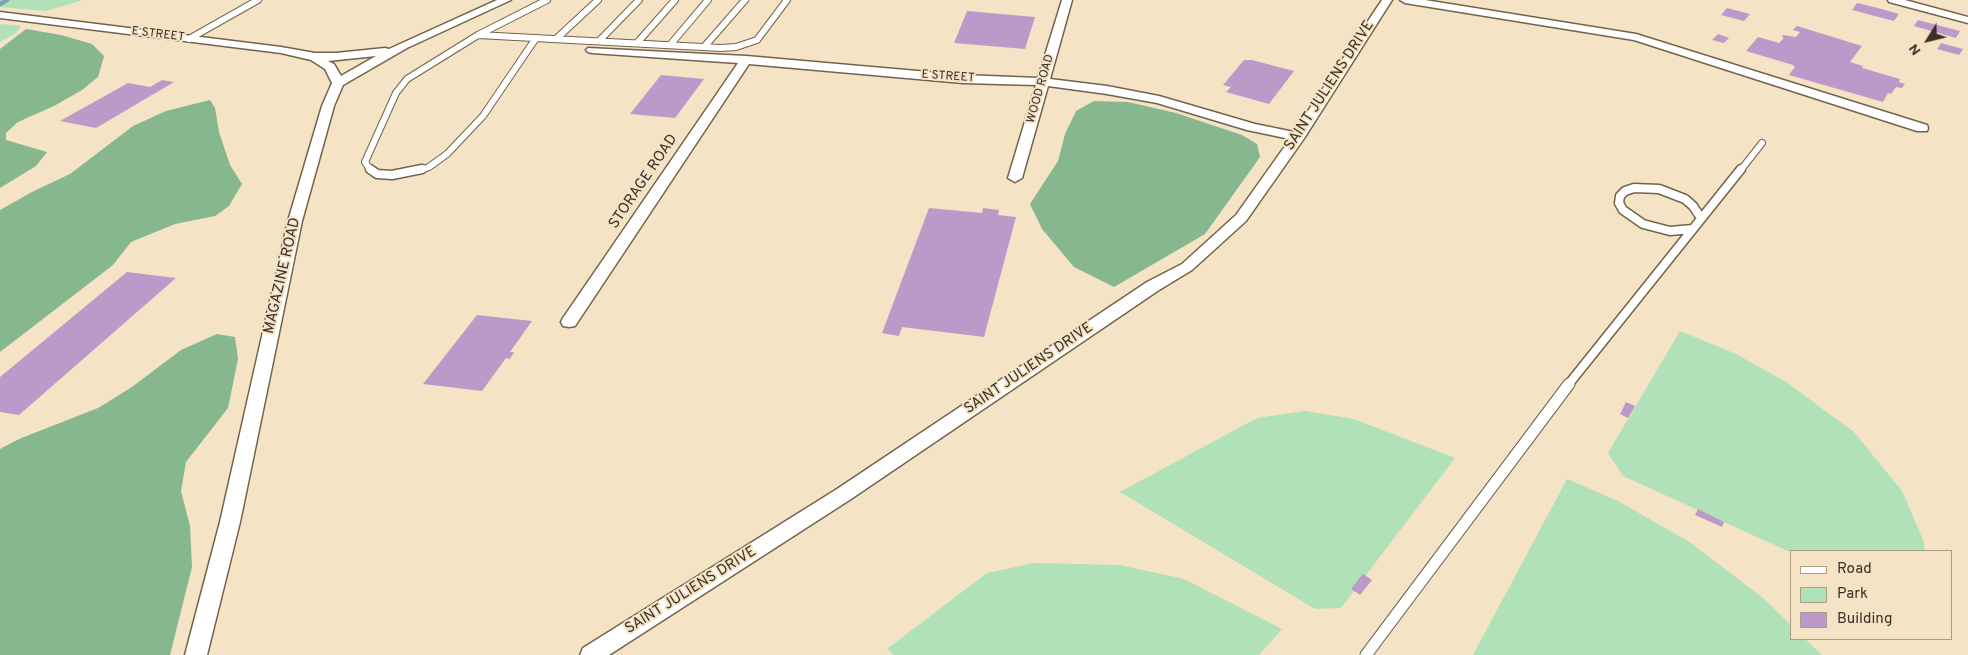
<!DOCTYPE html>
<style>
body{margin:0}
#map{position:relative;width:1968px;height:655px;overflow:hidden;background:#f5e3c6;font-family:Overpass,sans-serif}
canvas{display:block}
.legend{position:absolute;left:1790px;top:550px;width:162px;height:90px;box-sizing:border-box;background:#f5e3c6;border:1px solid #aa9c86;margin:0;padding:6px 9px;list-style:none;font-size:15px;color:#393126}
.legend li{display:flex;align-items:center;gap:10px;height:25px}
.legend b{width:25px;border:1px solid #aa9c86}
.north{position:absolute;left:1903px;top:15px;width:50px;height:50px;-webkit-text-stroke:4px #f5e3c6;paint-order:stroke;rotate:234deg;font-size:14px;font-weight:700;line-height:20px;text-align:center;color:#393126}
.north::after{content:'';display:block;margin:auto;width:18px;height:22px;background:#393126;clip-path:polygon(50% 0,100% 100%,50% 72%,0 100%)}
</style>
<div id="map">
<canvas width="1968" height="655"></canvas>
<ul class="legend">
<li><b style="height:6px;background:#fff"></b>Road</li>
<li><b style="height:14px;background:#b0e1b8"></b>Park</li>
<li><b style="height:14px;background:#bd99c9"></b>Building</li>
</ul>
<div class="north">N</div>
</div>
<script>
const ctx = document.querySelector('canvas').getContext('2d');
ctx.lineJoin = 'round';
function paint(path, color) {
  ctx.fillStyle = color;
  ctx.fill(path, 'evenodd');
}
function toPath(rows) {
  const path = new Path2D();
  for (const r of rows) {
    path.moveTo(r[0], r[1]);
    for (let i = 2; i < r.length; i += 2) path.lineTo(r[i], r[i + 1]);
  }
  return path;
}
function trace(path, color, width, dash) {
  ctx.strokeStyle = color;
  ctx.lineWidth = width;
  ctx.lineCap = dash ? 'butt' : 'round';
  ctx.setLineDash(dash || []);
  ctx.stroke(path);
}
function label(font, color, halo, rows, align = 'center') {
  ctx.font = font + ' Overpass,sans-serif';
  ctx.lineWidth = 4;
  ctx.setLineDash([]);
  ctx.textBaseline = 'middle';
  ctx.strokeStyle = halo;
  ctx.fillStyle = color;
  for (const [text, x, y, turn = 0] of rows) {
    ctx.save();
    ctx.translate(x, y);
    ctx.rotate((+turn || 0) * Math.PI / 180);
    ctx.textAlign = isNaN(turn) ? turn : align;
    if (halo) ctx.strokeText(text, 0, 0);
    ctx.fillText(text, 0, 0);
    ctx.restore();
  }
}
paint(toPath([
 [0,0,83,0,46,11,0,7],
 [0,24,21,26,16,33,0,42],
 [1680,331,1736,354,1786,382,1854,432,1902,491,1924,542,1925,551,1792,553,1623,476,1608,453],
 [1305,411,1354,419,1455,458,1341,608,1315,609,1120,492,1257,418],
 [1567,479,1618,501,1691,543,1763,598,1792,626,1792,639,1805,639,1822,655,1473,655],
 [1034,563,1120,565,1184,579,1282,629,1259,655,894,655,887,649,987,573]
]), '#b0e1b8');
paint(toPath([
 [26,29,61,35,92,44,104,56,98,77,82,90,54,106,18,122,6,133,6,140,47,152,36,166,0,188,0,49],
 [210,100,215,108,219,132,230,165,242,184,229,206,215,216,175,224,131,242,113,265,0,352,0,210,32,192,70,174,133,126,166,111],
 [1094,101,1128,102,1176,113,1242,135,1257,144,1260,157,1205,234,1114,287,1074,267,1042,229,1030,204,1058,161,1065,134,1076,111],
 [217,334,235,337,238,359,228,408,186,462,181,491,190,526,192,567,170,655,0,655,0,449,19,439,98,408,132,387,181,350]
]), '#86b78e');
trace(toPath([
 [0,4,7,0]
]), '#7ea2b9', 4.5);
paint(toPath([
 [1857,3,1878,8,1899,14,1894,21,1852,10],
 [1727,8,1750,14,1744,21,1721,15],
 [967,11,1035,17,1025,49,954,43],
 [1918,20,1937,25,1960,31,1956,38,1914,26],
 [1797,26,1862,46,1850,62,1863,66,1862,68,1900,79,1899,82,1905,84,1902,88,1896,87,1891,94,1888,93,1883,102,1789,75,1795,67,1793,65,1746,51,1758,37,1779,43,1784,38,1782,37,1783,35,1796,37,1800,32,1793,30],
 [1718,34,1729,38,1724,43,1712,40],
 [1941,43,1963,49,1959,55,1937,49],
 [1244,60,1252,60,1294,71,1269,104,1226,92,1231,87,1223,85],
 [661,75,704,79,675,118,630,114],
 [162,80,174,82,96,128,60,121,128,83,150,87],
 [929,208,982,213,983,208,999,210,998,215,1016,217,984,337,902,327,899,336,882,333],
 [127,272,176,278,19,415,0,412,0,377],
 [477,315,532,321,510,352,514,352,510,359,506,358,482,391,423,384],
 [1626,402,1635,406,1628,418,1620,414],
 [1698,509,1724,522,1722,527,1695,515],
 [1363,574,1372,580,1360,595,1351,589]
]), '#bd99c9');
const serviceFar2 = toPath([
 [547,0,478,35,721,48,736,47,757,40,787,0],
 [189,39,258,0],
 [556,39,598,0],
 [599,41,639,0],
 [637,43,675,0],
 [670,45,708,0],
 [704,47,745,0],
 [371,171,365,162,396,93,407,79,478,35],
 [418,171,429,167,447,154,483,116,536,38],
 [1740,171,1762,143]
]);
const serviceFar1 = toPath([
 [370,169,377,174,392,175,422,169],
 [1692,229,1670,231,1643,224,1623,210,1619,203,1620,196,1625,191,1634,188,1659,189,1685,199,1693,206,1701,218],
 [1568,385,1741,169]
]);
const service = toPath([
 [1366,655,1569,384]
]);
const minor = toPath([
 [497,0,511,0,407,48,343,85,334,106,302,221,240,522,207,655,185,655,220,522,288,221,322,106,332,83,325,69,311,60,281,53,0,18,0,12,281,47,315,53,336,53,385,48,389,49,497,0],
 [376,56,341,76,334,64,328,61,376,56],
 [1062,0,1072,0,1050,79,1107,86,1159,96,1255,124,1294,132,1382,0,1392,0,1305,137,1246,221,1192,270,1159,290,851,499,609,655,580,655,583,648,837,489,1147,282,1182,264,1236,215,1290,139,1247,130,1157,103,1107,94,1048,86,1022,178,1015,182,1008,178,1036,85,963,83,749,64,575,326,569,327,563,326,561,322,563,318,738,63,592,53,588,52,586,50,588,48,746,56,963,75,1038,78,1062,0],
 [1400,0,1425,0,1636,34,1927,125,1928,128,1927,131,1917,131,1634,40,1405,3,1400,0],
 [1888,0,1905,0,1968,17,1968,23,1889,2,1888,0]
]);
trace(serviceFar2, '#73634a', 8);
trace(serviceFar1, '#73634a', 11);
trace(service, '#73634a', 13);
trace(minor, '#73634a', 3);
trace(serviceFar2, '#fff', 6);
trace(serviceFar1, '#fff', 8);
trace(service, '#fff', 11);
paint(minor, '#fff');
label('12px', '#393126', '#f5e3c6', [
 ["E STREET",158,35,7],
 ["E STREET",948,77,4],
 ["WOOD ROAD",1041,89,-74]
]);
label('15px', '#393126', '#f5e3c6', [
 ["SAINT JULIENS DRIVE",1330,86,-57],
 ["STORAGE ROAD",644,182,-56],
 ["MAGAZINE ROAD",283,276,-77],
 ["SAINT JULIENS DRIVE",1029,369,-34],
 ["SAINT JULIENS DRIVE",691,591,-32]
]);
</script>
